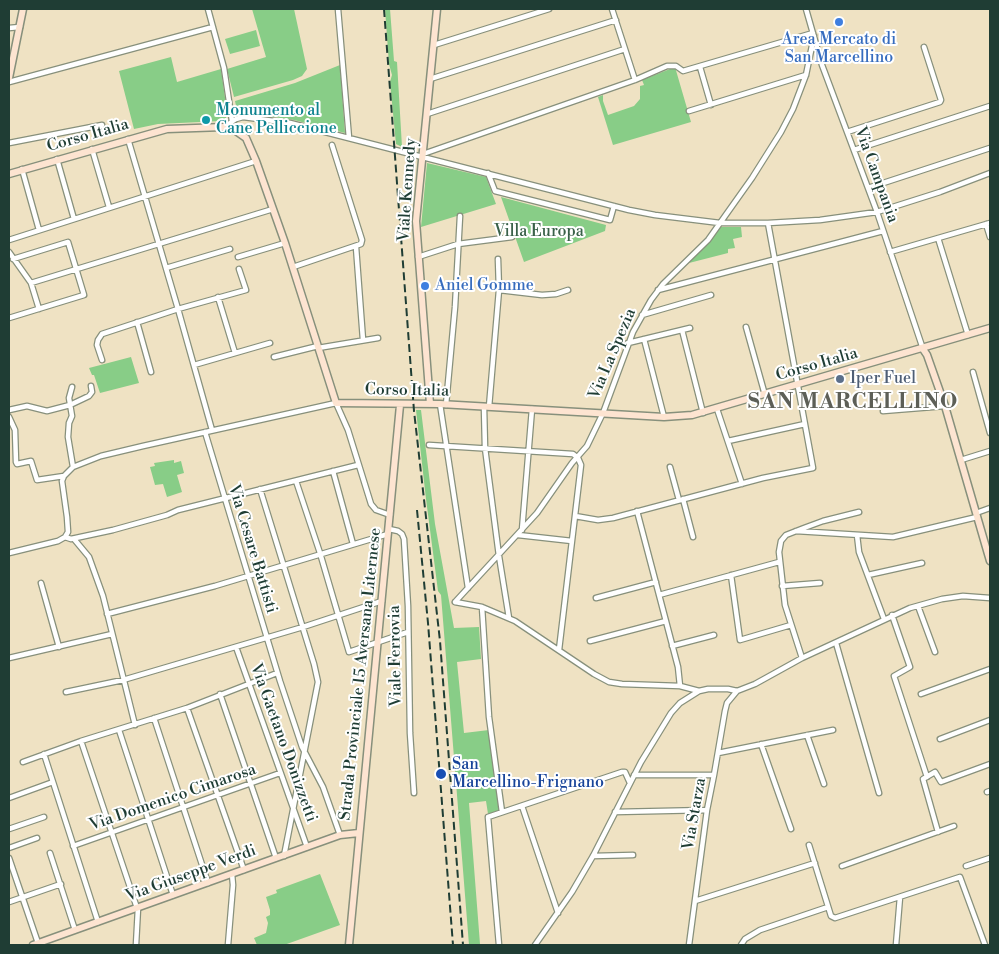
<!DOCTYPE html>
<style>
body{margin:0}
#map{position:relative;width:999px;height:954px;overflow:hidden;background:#efe2c3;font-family:"Libre Bodoni",serif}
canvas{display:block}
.frame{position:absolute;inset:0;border:10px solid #1f3d34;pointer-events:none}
</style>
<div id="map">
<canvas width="999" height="954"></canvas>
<div class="frame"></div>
</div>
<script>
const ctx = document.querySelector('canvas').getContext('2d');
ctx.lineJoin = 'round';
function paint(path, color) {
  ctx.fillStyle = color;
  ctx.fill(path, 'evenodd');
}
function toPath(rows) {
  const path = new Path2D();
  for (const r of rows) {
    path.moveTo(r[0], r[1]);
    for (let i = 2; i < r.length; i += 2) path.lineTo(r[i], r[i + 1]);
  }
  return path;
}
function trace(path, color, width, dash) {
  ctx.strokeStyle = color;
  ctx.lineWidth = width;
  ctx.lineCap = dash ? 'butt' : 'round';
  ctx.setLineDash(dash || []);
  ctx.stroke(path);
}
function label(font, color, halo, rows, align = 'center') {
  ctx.font = font + ' "Libre Bodoni",serif';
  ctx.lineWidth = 4;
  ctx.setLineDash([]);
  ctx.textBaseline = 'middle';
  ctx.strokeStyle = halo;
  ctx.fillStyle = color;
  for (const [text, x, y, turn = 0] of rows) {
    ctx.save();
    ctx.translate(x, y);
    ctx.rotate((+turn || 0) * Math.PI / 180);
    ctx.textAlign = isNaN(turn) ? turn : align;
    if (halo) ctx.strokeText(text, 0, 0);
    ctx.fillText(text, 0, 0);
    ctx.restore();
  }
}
paint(toPath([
 [252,9,294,9,307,69,302,76,293,80,234,97,227,69,266,57],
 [385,9,390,9,394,61,397,62,402,147,396,144,390,82,392,75,389,64],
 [256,30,260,46,230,54,225,39],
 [171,57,177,82,221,69,227,112,226,118,222,121,158,124,134,129,119,71],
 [340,65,345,133,294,120,253,114,238,115,235,101,295,83],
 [675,67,691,122,613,145,598,97,603,95,603,101,608,115,634,106,640,99,640,86,644,85,642,80],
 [427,163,486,177,496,204,421,227],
 [501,197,606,225,605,231,524,262],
 [721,227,741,227,742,237,733,239,735,248,728,249,728,253,689,263],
 [131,357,139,383,100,393,94,375,92,375,89,368],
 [416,410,421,410,435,524,454,628,479,627,481,659,457,662,464,733,489,730,500,810,488,814,486,801,469,803,480,944,495,944,496,945,469,945,441,595,438,591,426,499],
 [174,460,174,463,181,461,184,473,177,475,182,492,167,497,163,484,155,485,150,467,155,466,154,463],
 [320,874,340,925,284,945,257,945,254,938,266,933,268,923,266,917,270,915,270,910,266,897,277,893,276,890]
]), '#88cd87');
const street = toPath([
 [208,9,224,68,232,121],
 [338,9,349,138],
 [612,9,635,80],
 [806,9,822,65,877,212,923,349],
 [9,28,20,27],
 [434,45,549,9],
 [700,67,711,105],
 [430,79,616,20],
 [9,82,213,27],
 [689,111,806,75],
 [427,114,625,49],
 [224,127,236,119,243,117,290,123,629,210,655,215,720,223,768,223,820,220,877,212,940,192,990,173],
 [847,132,940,102,941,100,924,47],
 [128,139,178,309,212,430],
 [9,143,102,125],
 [92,149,109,207],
 [854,150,990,106],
 [423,154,635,80,667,66,676,66,683,71,813,33],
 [57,159,74,219],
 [22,169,39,230],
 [488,173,495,191,610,220,614,206],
 [868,188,990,148],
 [986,224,990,237],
 [938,238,968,335],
 [9,240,256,161],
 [356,247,363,340],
 [9,252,31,283,39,309],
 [890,252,990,223],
 [238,257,285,243],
 [418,257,458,244,512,237],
 [293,267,361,244,362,240,332,145],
 [166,268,230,249],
 [31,283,273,209],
 [499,290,542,295,556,294,568,290],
 [658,290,883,231],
 [218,297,235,353],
 [642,315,711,295],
 [9,318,84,295,68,242,13,259],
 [137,322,151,372],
 [746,327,765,395],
 [682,330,703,413],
 [644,339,664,417],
 [628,343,690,328],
 [318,348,378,338],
 [274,357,318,346],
 [102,360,97,345,98,340,102,334,178,309,246,290,239,269],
 [194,365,270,343],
 [973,372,990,433],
 [72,387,69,398,72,416,69,423,68,437,73,467],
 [440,404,468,588],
 [446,405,455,307,460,216],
 [484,407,485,448,499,556,509,618],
 [489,407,499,290,498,259],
 [717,409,742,484],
 [9,410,27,406,47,411,70,405,89,396,92,392,91,386],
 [883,411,945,406],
 [9,417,15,430,16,462,17,464,31,461,37,480,64,476],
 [205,432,280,681,302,747,323,787,340,835],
 [728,441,805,424],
 [429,445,573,454,578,458,581,465,559,650],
 [961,460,990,451],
 [670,467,679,500],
 [333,471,353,544],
 [296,481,320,553,349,652,408,632],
 [260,489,314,664,318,682,284,856],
 [683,499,693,537],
 [637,511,678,667,680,686],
 [976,513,990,508],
 [575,516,598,520,613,518,763,478,813,468,768,223],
 [389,529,398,531,402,534,404,539,408,606,410,733,414,793],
 [522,530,532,409],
 [796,531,893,537,977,517],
 [518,535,572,541],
 [857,535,859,552,884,619],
 [65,537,71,539,113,530,167,515,178,510,358,465],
 [74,539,89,557,103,596,135,725],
 [9,553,58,541,65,537,68,532,67,517,62,481,64,476,73,467,101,456,143,446,336,403,348,430,371,504,376,510,390,515],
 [731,575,740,640,791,625],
 [868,575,922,563],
 [41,583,59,647],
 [782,586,820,583],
 [659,595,779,562],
 [596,598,656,582],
 [455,602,537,513,572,463,587,446,603,413,633,332,651,300,663,284,708,240,752,178,781,132,793,109,806,75,814,36],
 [455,602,482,607,515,621,594,674,609,682,622,684,680,686,699,691],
 [918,606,935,652],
 [482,607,489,717,502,812],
 [107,614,215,586,388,534],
 [892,615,910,667,894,676,927,777],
 [590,641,666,621],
 [836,643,879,793],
 [672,646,714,635],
 [236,647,307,847],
 [9,658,112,634],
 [802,658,785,605,779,552,781,541,786,535,804,528,823,521,859,512],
 [66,692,123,680,303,627,382,601],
 [220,694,276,858],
 [921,694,990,669],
 [187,708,244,870],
 [154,718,208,883],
 [119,730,173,895],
 [807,735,824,784],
 [940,739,990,720],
 [81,741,137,908],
 [761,744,791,829],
 [718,753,833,730],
 [44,754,98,922],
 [23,762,81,741,187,708,277,673],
 [634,775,714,775],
 [987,792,990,791],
 [9,798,53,782],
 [522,806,558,913],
 [615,812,707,810],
 [9,829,44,817],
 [938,832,923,779,935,772,941,782,990,764],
 [809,845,831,916,835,918,960,877,985,945],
 [73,846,280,773],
 [9,848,37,838],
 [50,853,75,930],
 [593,856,633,855],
 [9,858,38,943],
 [842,866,954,826],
 [966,866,990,858],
 [695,901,815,863],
 [9,902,61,884],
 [136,945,138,908],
 [228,945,233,885,232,874],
 [499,945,488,817,622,772,625,772,630,783],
 [535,945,572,892,593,856,641,762,671,713,680,703,699,691,708,689,728,689,737,691,755,684,802,658,910,608,942,599,963,596,990,598],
 [689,945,707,810,714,775,725,711,727,703,737,691],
 [741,945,745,939,760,930,828,907],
 [896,945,900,897]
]);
const secondary = toPath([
 [9,78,23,9],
 [9,174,167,129,224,127,236,131,246,138,256,161,285,243,336,403,440,404,664,417,692,415,990,328],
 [923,349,927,355,945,406,990,561],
 [430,404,416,221,437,9],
 [33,945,340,835,359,833],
 [349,945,400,405]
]);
trace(street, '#87907c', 7);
trace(secondary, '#87907c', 9);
trace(street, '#fff', 4.5);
trace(secondary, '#fde4d1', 6);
trace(toPath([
 [384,9,414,411,440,641,463,945],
 [417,510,428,623,453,945]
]), '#1f3d34', 2, [8, 4]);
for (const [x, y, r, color] of [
 [839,22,5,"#3f7fe0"],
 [206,120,5,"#0f9aa8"],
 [425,286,5,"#3f7fe0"],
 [840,379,5,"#5c6f8a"],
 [441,774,6,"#1a4fb4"]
]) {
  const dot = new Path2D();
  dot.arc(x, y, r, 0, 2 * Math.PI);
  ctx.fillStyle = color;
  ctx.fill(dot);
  trace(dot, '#fff', 2);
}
label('16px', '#366cbe', '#fff', [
 ["Area Mercato di",839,40],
 ["San Marcellino",839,58],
 ["Aniel Gomme",435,286,"left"]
]);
label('16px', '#0d838f', '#fff', [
 ["Monumento al",216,111],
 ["Cane Pelliccione",216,129]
], 'left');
label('16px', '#1f3d34', '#fff', [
 ["Corso Italia",88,136,-16],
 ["Via Campania",876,175,70],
 ["Viale Kennedy",408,190,-86],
 ["Via La Spezia",613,354,-67],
 ["Corso Italia",817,365,-16],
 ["Corso Italia",407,391,1],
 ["Via Cesare Battisti",252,549,73],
 ["Viale Ferrovia",396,656,-91],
 ["Strada Provinciale 15 Aversana Liternese",361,674,-84],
 ["Via Gaetano Donizzetti",283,743,70],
 ["Via Domenico Cimarosa",173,798,-19],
 ["Via Starza",695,814,-80],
 ["Via Giuseppe Verdi",191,874,-20]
]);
label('16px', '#396149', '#fff', [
 ["Villa Europa",539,232]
]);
label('16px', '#4e5e75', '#fff', [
 ["Iper Fuel",850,379]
], 'left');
label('16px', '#164399', '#fff', [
 ["San",452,765],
 ["Marcellino-Frignano",452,783]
], 'left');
ctx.letterSpacing = '1px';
label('bold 21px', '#5d5f57', '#fff', [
 ["SAN MARCELLINO",853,403]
]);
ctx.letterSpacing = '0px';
</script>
